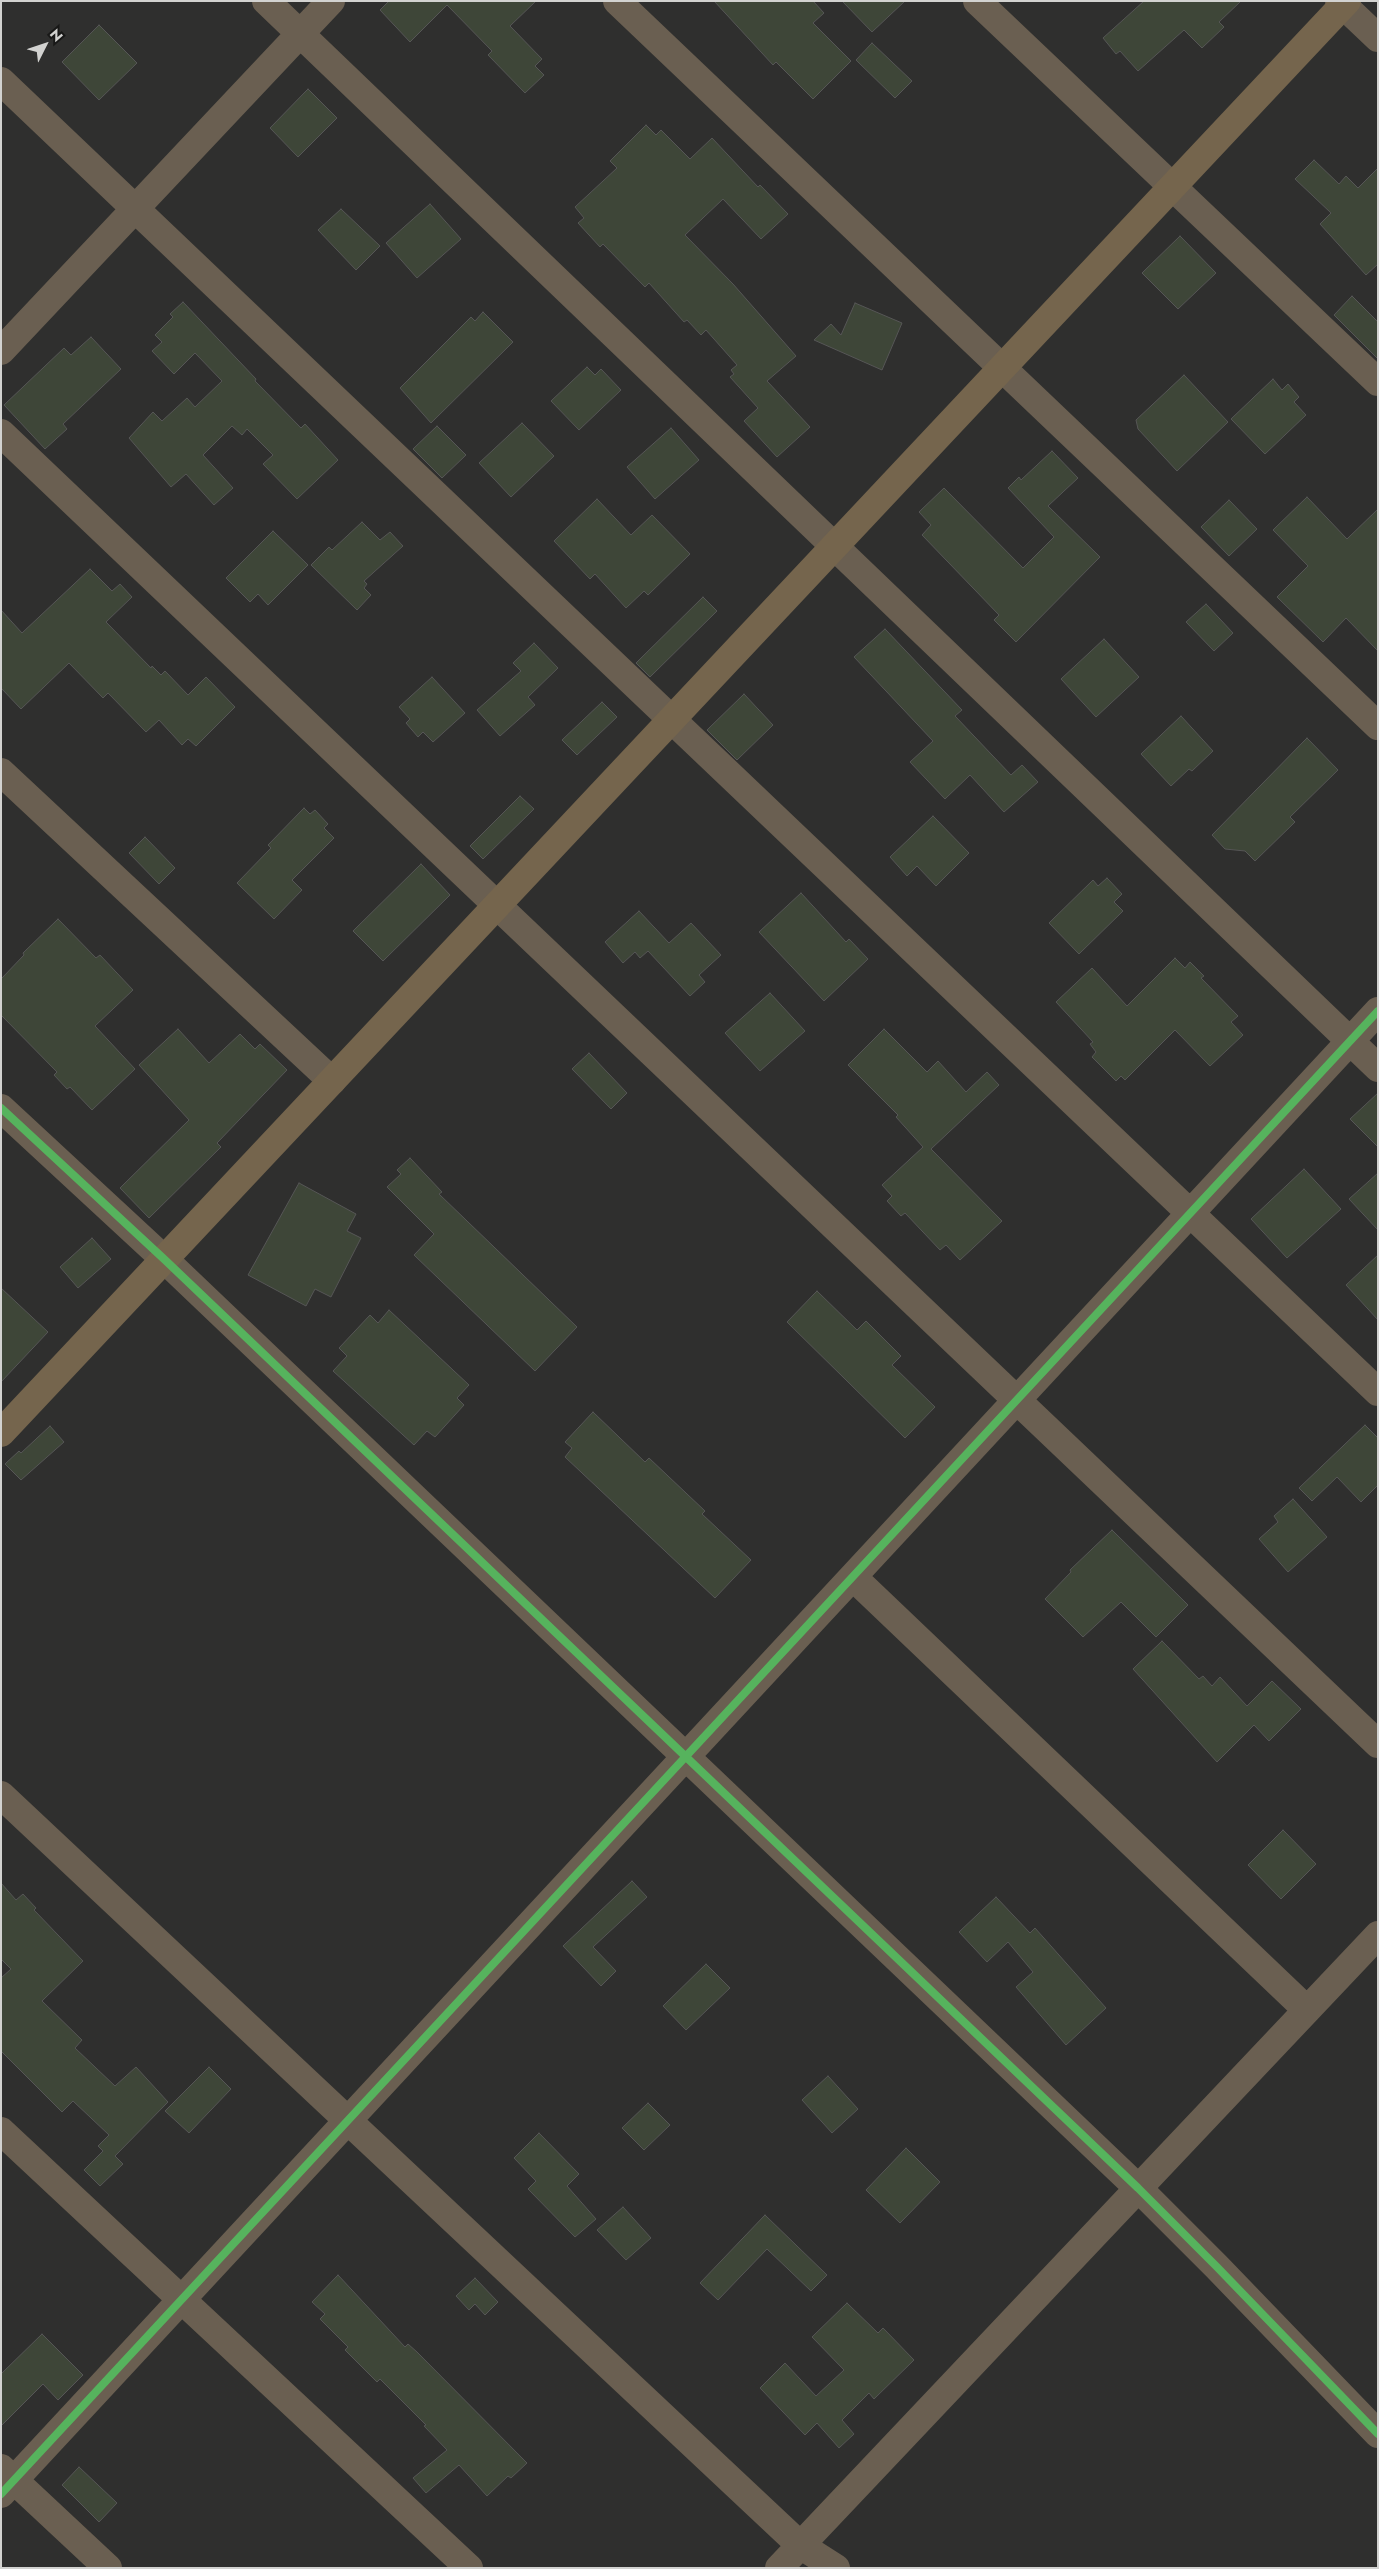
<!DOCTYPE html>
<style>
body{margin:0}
#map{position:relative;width:1379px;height:2569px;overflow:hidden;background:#2f2f2e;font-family:Jost,sans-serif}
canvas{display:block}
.frame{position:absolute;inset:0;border:2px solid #d2d2d0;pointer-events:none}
.north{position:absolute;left:20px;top:20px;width:50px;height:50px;-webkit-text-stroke:4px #181817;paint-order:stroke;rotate:49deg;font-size:14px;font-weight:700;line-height:20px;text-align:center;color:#d2d2d0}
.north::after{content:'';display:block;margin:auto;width:18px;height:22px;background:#d2d2d0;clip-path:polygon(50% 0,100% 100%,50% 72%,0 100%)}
</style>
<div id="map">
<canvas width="1379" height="2569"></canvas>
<div class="frame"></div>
<div class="north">N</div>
</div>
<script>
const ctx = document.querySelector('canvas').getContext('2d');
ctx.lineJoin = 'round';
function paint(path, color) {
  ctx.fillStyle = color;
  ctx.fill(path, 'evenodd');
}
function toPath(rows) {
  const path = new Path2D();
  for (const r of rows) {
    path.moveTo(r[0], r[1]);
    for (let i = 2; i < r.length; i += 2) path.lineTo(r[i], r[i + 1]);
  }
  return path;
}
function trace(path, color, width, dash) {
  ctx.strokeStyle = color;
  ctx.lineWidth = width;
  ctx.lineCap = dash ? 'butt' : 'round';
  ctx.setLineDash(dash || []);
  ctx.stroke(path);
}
const building = toPath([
 [389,1,536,1,510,26,542,59,535,66,544,75,525,93,488,55,492,51,447,5,410,42,380,10,389,1],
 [714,1,813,1,824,13,813,23,851,61,813,99,776,62,773,65,714,1],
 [842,1,905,1,872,32,842,1],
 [1144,1,1241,1,1219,22,1224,27,1202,48,1184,30,1138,71,1120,51,1116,54,1103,38,1144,1],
 [99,25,137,63,99,100,62,62,99,25],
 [872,43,912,81,895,98,856,60,872,43],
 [308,89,337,118,298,157,270,128,308,89],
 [646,125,656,135,661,130,690,159,712,138,758,187,760,185,788,214,761,239,723,199,685,235,733,284,796,356,767,381,810,427,777,457,744,421,758,408,730,377,734,374,731,370,737,365,706,330,701,335,687,320,684,322,649,283,645,287,603,244,600,247,578,223,584,218,575,207,617,168,610,161,646,125],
 [1314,160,1339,184,1346,176,1358,188,1378,168,1378,264,1366,275,1320,224,1331,213,1295,179,1314,160],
 [430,204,461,239,417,278,386,243,430,204],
 [341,209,380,246,356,270,318,230,341,209],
 [1180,236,1216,273,1178,309,1142,273,1180,236],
 [1352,296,1378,322,1378,359,1334,315,1352,296],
 [183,302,256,379,255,381,301,428,305,424,338,460,297,499,263,464,273,455,247,429,242,435,232,426,203,455,233,488,214,505,186,474,171,487,129,438,153,412,162,421,187,398,195,407,222,381,195,353,174,374,152,351,162,342,155,335,173,317,170,314,183,302],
 [855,303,902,323,882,370,814,340,831,324,841,335,855,303],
 [483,312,513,342,431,423,400,388,471,317,475,321,483,312],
 [91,337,121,369,63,424,67,429,45,449,4,405,64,348,71,355,91,337],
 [587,367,595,375,601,369,621,390,579,430,551,401,587,367],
 [1184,375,1228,422,1177,471,1138,429,1136,420,1184,375],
 [1273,379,1282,390,1288,384,1299,397,1294,402,1306,415,1265,454,1231,419,1273,379],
 [522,423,554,456,511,497,479,463,522,423],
 [437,426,466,455,442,478,413,449,437,426],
 [671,428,699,460,655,499,627,467,671,428],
 [1052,451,1078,478,1048,506,1100,557,1016,642,994,620,999,615,922,535,931,525,919,512,944,488,1023,568,1054,537,1008,488,1019,477,1021,480,1052,451],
 [1307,497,1347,539,1378,509,1378,651,1346,618,1323,642,1277,597,1308,566,1273,530,1307,497],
 [597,499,631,535,652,515,690,554,648,595,644,591,626,608,595,574,590,579,554,541,597,499],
 [1229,500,1257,529,1229,556,1201,527,1229,500],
 [362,522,380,540,390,532,403,546,364,581,367,584,364,588,371,595,357,610,311,565,329,547,332,550,362,522],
 [273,531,308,565,268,605,258,594,250,602,226,578,273,531],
 [90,569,112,591,120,584,132,597,106,622,151,668,152,666,161,675,165,671,188,695,206,677,235,707,196,746,188,739,182,745,159,720,146,732,108,693,103,698,69,663,21,709,1,688,1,610,22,633,90,569],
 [703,597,717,611,650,677,636,663,703,597],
 [1206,604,1233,633,1214,651,1186,622,1206,604],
 [885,629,962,710,955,716,1011,775,1022,765,1038,782,1004,812,970,775,945,799,910,762,933,741,854,657,885,629],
 [1104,639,1139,677,1096,717,1061,679,1104,639],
 [534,643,558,668,528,697,535,705,500,736,477,710,521,671,513,663,534,643],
 [432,677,465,713,433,742,423,732,418,737,406,723,410,719,399,707,432,677],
 [744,694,773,725,737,760,707,730,744,694],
 [602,702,617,717,577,755,562,740,602,702],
 [1181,716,1213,751,1192,771,1189,769,1171,786,1141,754,1181,716],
 [1307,738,1338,770,1290,817,1295,822,1255,861,1245,851,1225,849,1212,835,1307,738],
 [520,796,534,809,483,859,470,846,520,796],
 [304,808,310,814,315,810,328,824,324,828,334,838,292,880,302,890,274,919,237,883,271,848,268,845,304,808],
 [933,816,969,853,936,886,917,866,907,876,890,857,933,816],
 [145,837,175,868,159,884,129,853,145,837],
 [421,864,450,895,383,961,353,931,421,864],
 [1107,878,1122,894,1114,902,1123,911,1079,954,1049,923,1093,880,1098,886,1107,878],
 [801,893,846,942,849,939,868,959,824,1001,759,932,801,893],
 [639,911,669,943,691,923,721,955,699,975,705,982,690,996,648,951,640,958,635,952,623,963,605,942,639,911],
 [58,919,96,958,100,955,133,990,95,1026,135,1069,92,1110,70,1087,67,1089,54,1075,57,1072,1,1015,1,979,24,955,23,953,58,919],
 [1175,958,1185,968,1190,962,1204,976,1201,978,1238,1016,1231,1022,1243,1035,1210,1066,1175,1030,1125,1080,1121,1076,1116,1081,1092,1057,1096,1052,1090,1044,1093,1042,1056,1002,1092,968,1127,1006,1175,958],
 [770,993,805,1031,760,1071,725,1033,770,993],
 [178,1029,209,1063,240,1034,255,1049,260,1044,287,1070,217,1143,221,1147,149,1218,120,1188,189,1120,139,1065,178,1029],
 [884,1029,927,1072,938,1061,966,1092,987,1072,999,1085,931,1149,1002,1221,960,1260,946,1245,940,1250,905,1213,901,1216,887,1201,892,1196,882,1185,923,1147,896,1117,898,1115,848,1065,884,1029],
 [589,1053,627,1093,611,1109,572,1069,589,1053],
 [1378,1093,1378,1147,1350,1119,1378,1093],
 [410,1158,442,1192,439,1194,577,1327,535,1371,414,1255,434,1234,387,1187,401,1174,397,1170,410,1158],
 [1304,1169,1341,1209,1287,1258,1251,1219,1304,1169],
 [1378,1173,1378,1230,1349,1199,1378,1173],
 [299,1183,356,1214,347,1231,361,1238,331,1297,315,1289,306,1306,248,1275,299,1183],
 [92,1238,111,1259,78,1288,60,1267,92,1238],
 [1378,1255,1378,1320,1346,1285,1378,1255],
 [1,1288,48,1332,1,1382,1,1288],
 [817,1291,857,1330,866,1321,901,1356,892,1365,935,1407,905,1438,787,1322,817,1291],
 [389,1310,469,1385,457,1398,464,1405,435,1437,427,1431,414,1445,333,1371,347,1356,339,1348,370,1315,378,1323,389,1310],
 [593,1412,645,1462,649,1458,705,1511,702,1514,751,1560,715,1598,565,1457,572,1448,565,1442,593,1412],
 [1365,1425,1378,1438,1378,1485,1361,1502,1337,1477,1312,1501,1299,1488,1365,1425],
 [50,1426,64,1442,21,1480,5,1464,19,1451,21,1453,50,1426],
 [1293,1499,1327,1537,1288,1572,1259,1539,1278,1522,1274,1516,1293,1499],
 [1112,1530,1188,1605,1156,1637,1121,1602,1083,1637,1045,1599,1071,1572,1070,1570,1112,1530],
 [1162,1641,1199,1679,1203,1676,1212,1686,1220,1677,1247,1706,1272,1681,1301,1709,1269,1741,1254,1725,1217,1762,1133,1669,1162,1641],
 [1283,1830,1316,1864,1281,1899,1248,1865,1283,1830],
 [632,1881,647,1897,593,1947,616,1971,601,1986,563,1946,632,1881],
 [1,1883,16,1900,23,1894,36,1908,34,1910,83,1961,42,2001,82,2040,75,2048,115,2086,136,2067,168,2102,115,2156,123,2164,100,2186,84,2170,103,2151,98,2146,109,2135,73,2101,62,2112,1,2051,1,1978,11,1969,1,1959,1,1883],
 [996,1897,1030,1933,1035,1928,1106,2008,1066,2045,1016,1987,1033,1972,1008,1942,987,1962,959,1932,996,1897],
 [706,1964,730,1988,686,2030,663,2006,706,1964],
 [209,2067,231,2089,189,2133,165,2111,209,2067],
 [828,2076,858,2109,832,2133,802,2100,828,2076],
 [648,2103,670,2125,644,2150,622,2128,648,2103],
 [539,2133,579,2174,567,2186,596,2219,575,2237,528,2189,536,2181,514,2158,539,2133],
 [906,2148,940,2182,900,2223,866,2190,906,2148],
 [623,2207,651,2238,626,2260,597,2230,623,2207],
 [765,2215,827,2275,811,2291,767,2249,718,2300,700,2283,765,2215],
 [338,2275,405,2347,408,2344,417,2352,527,2463,511,2478,508,2476,487,2496,459,2465,426,2493,413,2478,447,2450,424,2426,426,2425,380,2379,377,2382,345,2350,348,2347,320,2319,325,2314,312,2302,338,2275],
 [475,2278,498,2302,485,2315,475,2304,469,2310,456,2296,475,2278],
 [847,2303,878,2333,883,2328,914,2360,874,2399,869,2393,842,2420,854,2434,839,2448,817,2423,805,2435,760,2388,785,2363,816,2396,844,2370,812,2337,847,2303],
 [42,2334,83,2375,58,2400,43,2384,1,2426,1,2374,42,2334],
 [79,2467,117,2503,99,2522,62,2485,79,2467]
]);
paint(building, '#3e4638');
trace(building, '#565656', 1);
trace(toPath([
 [266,1,1378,1068],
 [617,1,1378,726],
 [977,1,1378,382],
 [1339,1,1378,38],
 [1,81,1378,1392],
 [1,351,331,1],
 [1,433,1378,1744],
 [1,772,332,1081],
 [1,1108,164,1259,1138,2188,1217,2267,1378,2434],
 [853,1577,1307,2010],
 [1,1795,800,2545,836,2568],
 [1,2131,469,2568],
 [1,2468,108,2568],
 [1,2494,1378,1011],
 [779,2568,1378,1935]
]), '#6a5f51', 28);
trace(toPath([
 [1,1433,1347,1]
]), '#75654d', 28);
trace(toPath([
 [1,1108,164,1259,1138,2188,1217,2267,1378,2434],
 [1,2494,1378,1011]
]), '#56b35d', 8);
</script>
